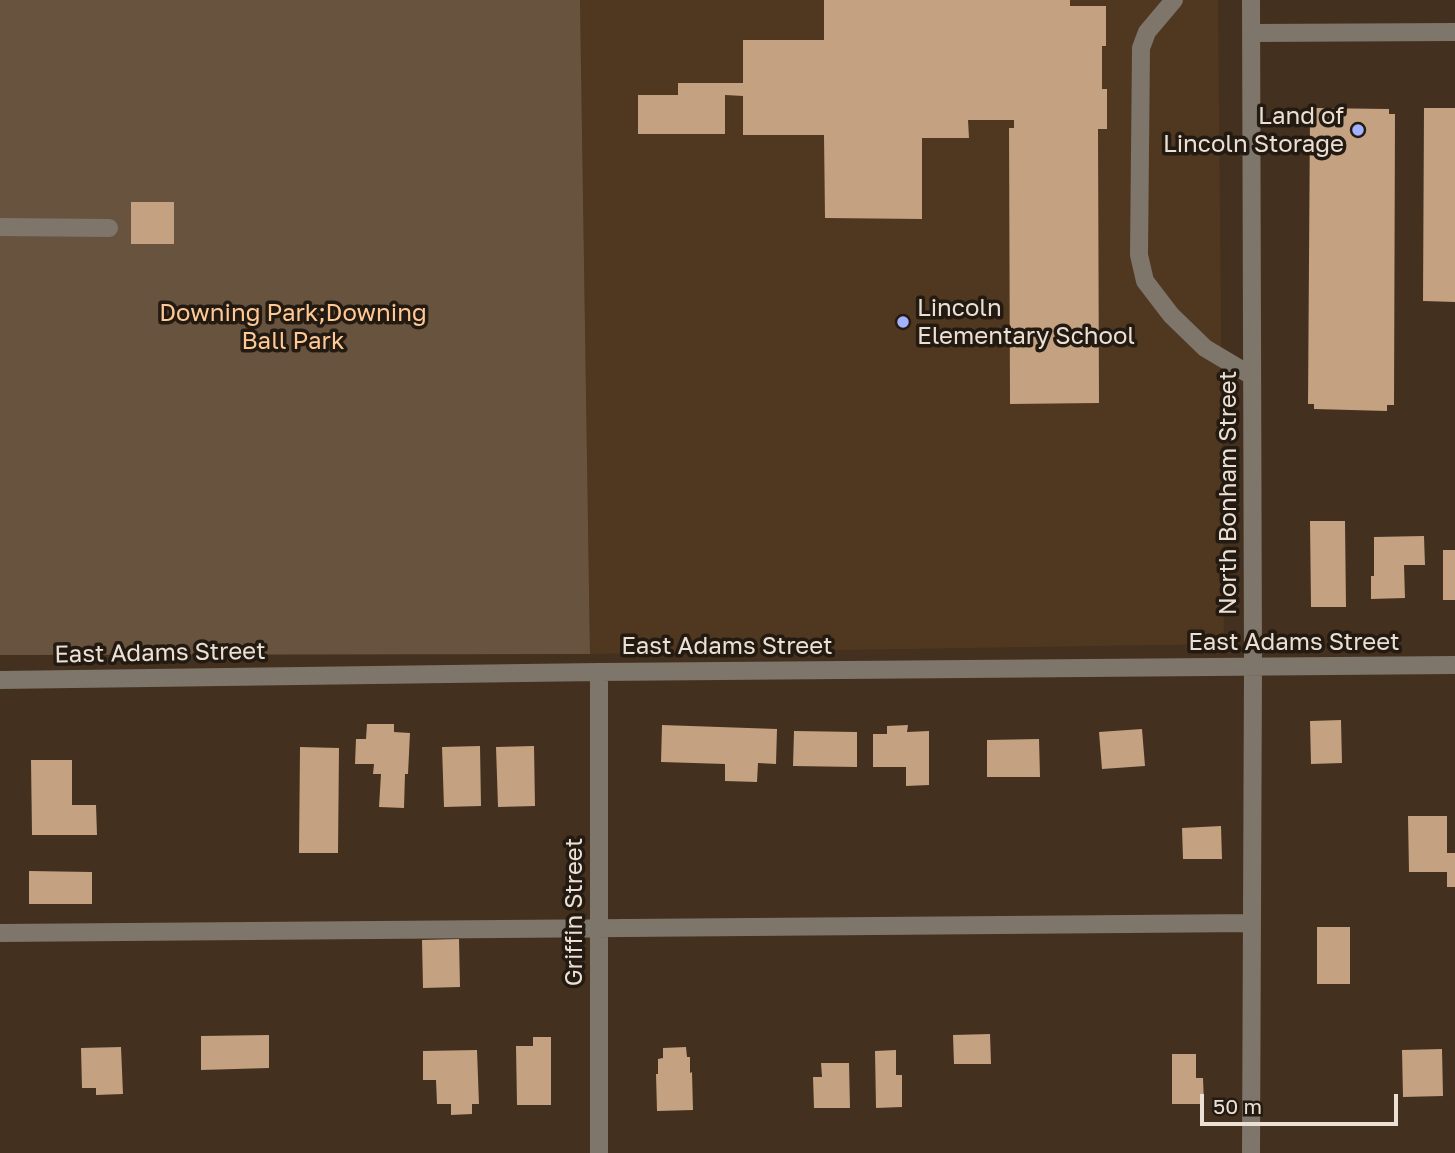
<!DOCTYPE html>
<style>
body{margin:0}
#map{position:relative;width:1455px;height:1153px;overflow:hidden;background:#43301e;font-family:"Golos Text",sans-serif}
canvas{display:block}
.scale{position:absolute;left:1200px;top:1094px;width:198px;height:32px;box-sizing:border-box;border:4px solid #ece0d4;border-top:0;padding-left:9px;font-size:21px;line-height:24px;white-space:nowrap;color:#ece0d4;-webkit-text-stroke:5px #231a12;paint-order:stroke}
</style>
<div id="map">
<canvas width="1455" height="1153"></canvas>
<div class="scale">50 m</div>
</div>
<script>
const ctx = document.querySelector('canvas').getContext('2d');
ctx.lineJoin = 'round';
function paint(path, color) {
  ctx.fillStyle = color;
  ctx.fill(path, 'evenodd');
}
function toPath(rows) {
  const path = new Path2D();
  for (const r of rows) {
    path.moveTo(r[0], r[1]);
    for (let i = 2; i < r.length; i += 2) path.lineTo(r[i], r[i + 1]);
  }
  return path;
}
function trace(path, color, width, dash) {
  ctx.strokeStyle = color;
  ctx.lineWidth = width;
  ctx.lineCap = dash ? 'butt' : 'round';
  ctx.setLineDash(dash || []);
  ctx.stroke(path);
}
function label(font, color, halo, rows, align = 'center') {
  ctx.font = font + ' "Golos Text",sans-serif';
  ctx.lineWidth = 7;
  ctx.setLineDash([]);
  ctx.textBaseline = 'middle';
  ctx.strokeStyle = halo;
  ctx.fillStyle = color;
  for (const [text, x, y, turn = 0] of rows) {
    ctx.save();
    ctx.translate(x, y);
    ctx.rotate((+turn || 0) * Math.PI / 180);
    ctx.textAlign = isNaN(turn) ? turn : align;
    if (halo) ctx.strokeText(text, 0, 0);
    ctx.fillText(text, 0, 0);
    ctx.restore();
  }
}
paint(toPath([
 [580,0,1218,0,1224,644,590,654]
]), '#50371f');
paint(toPath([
 [0,0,580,0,590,654,0,655]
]), '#68533f');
paint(toPath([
 [824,0,1070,0,1070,6,1106,6,1106,46,1102,46,1102,89,1107,89,1107,129,1098,129,1099,403,1010,404,1009,128,1014,128,1014,120,968,120,969,138,922,138,922,219,825,218,824,135,743,135,743,96,725,95,725,134,638,134,638,95,678,95,678,83,743,83,743,40,824,40],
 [1315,108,1389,109,1389,114,1395,114,1394,405,1387,405,1387,411,1314,409,1314,404,1308,404,1310,114,1315,114],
 [1424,108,1455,108,1455,302,1423,301],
 [131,202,174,202,174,244,131,244],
 [1310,521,1345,521,1346,607,1311,607],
 [1424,536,1425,565,1404,565,1405,598,1371,599,1371,576,1374,576,1374,537],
 [1443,550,1455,550,1455,600,1443,600],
 [1341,720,1342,763,1311,764,1310,721],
 [367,724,394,724,394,732,410,733,408,774,405,774,404,808,379,807,381,774,373,774,374,764,355,764,356,739,366,739],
 [662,725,777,729,776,764,758,763,757,782,725,781,725,764,661,762],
 [908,725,907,732,929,731,929,785,906,786,906,767,873,767,873,734,887,734,887,726],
 [1142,729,1145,766,1102,769,1099,732],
 [794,731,857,732,857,767,793,766],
 [1039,739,1040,777,987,777,987,740],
 [480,746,481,806,444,807,442,747],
 [534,746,535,806,498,807,496,747],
 [300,747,339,748,338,853,299,853],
 [31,760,72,760,72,805,96,805,97,835,32,835],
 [1408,816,1447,816,1447,853,1455,853,1455,887,1447,887,1447,872,1409,872],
 [1221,826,1222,859,1183,859,1182,828],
 [29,871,92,872,92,904,29,904],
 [1317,927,1350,927,1350,984,1317,984],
 [459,939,460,987,423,988,422,940],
 [990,1034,991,1064,954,1064,953,1035],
 [269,1035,269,1068,201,1070,201,1036],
 [533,1037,551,1037,551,1105,517,1105,516,1046,533,1046],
 [121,1047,123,1094,96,1095,96,1088,82,1088,81,1048],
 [686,1047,687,1057,690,1057,690,1073,692,1072,693,1110,657,1111,656,1074,658,1074,658,1059,663,1058,663,1048],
 [1442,1049,1443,1096,1403,1097,1402,1050],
 [477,1050,479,1104,472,1104,472,1114,451,1115,451,1104,437,1104,436,1080,423,1080,423,1051],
 [896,1050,896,1075,902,1075,902,1107,876,1108,875,1051],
 [1172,1054,1196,1054,1196,1078,1203,1078,1204,1104,1172,1104],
 [821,1063,849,1063,850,1108,814,1108,813,1077,822,1077]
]), '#c4a181');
trace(toPath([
 [1174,0,1147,32,1141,48,1139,255,1145,281,1171,315,1205,348,1252,376],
 [1251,0,1253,667,1251,1153],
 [1251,33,1455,32],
 [0,227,109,228],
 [599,672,599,1153],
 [0,680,599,672,1455,665],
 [0,933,1252,923]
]), '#7e756b', 18);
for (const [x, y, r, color] of [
 [1358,130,7,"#a3b2fd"],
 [903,322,7,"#a3b2fd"]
]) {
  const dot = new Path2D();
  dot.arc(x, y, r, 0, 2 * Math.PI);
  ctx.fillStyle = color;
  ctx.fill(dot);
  trace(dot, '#231a12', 2.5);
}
label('24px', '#ece0d4', '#231a12', [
 ["Land of",1344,116],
 ["Lincoln Storage",1344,144],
 ["Lincoln",917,308,"left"],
 ["Elementary School",917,336,"left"]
], 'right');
label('24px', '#ffc996', '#231a12', [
 ["Downing Park;Downing",293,313],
 ["Ball Park",293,341]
]);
label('24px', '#ece0d4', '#231a12', [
 ["North Bonham Street",1228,493,-90],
 ["East Adams Street",1294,642],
 ["East Adams Street",727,646],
 ["East Adams Street",160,653,-1],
 ["Griffin Street",574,912,-90]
]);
</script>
